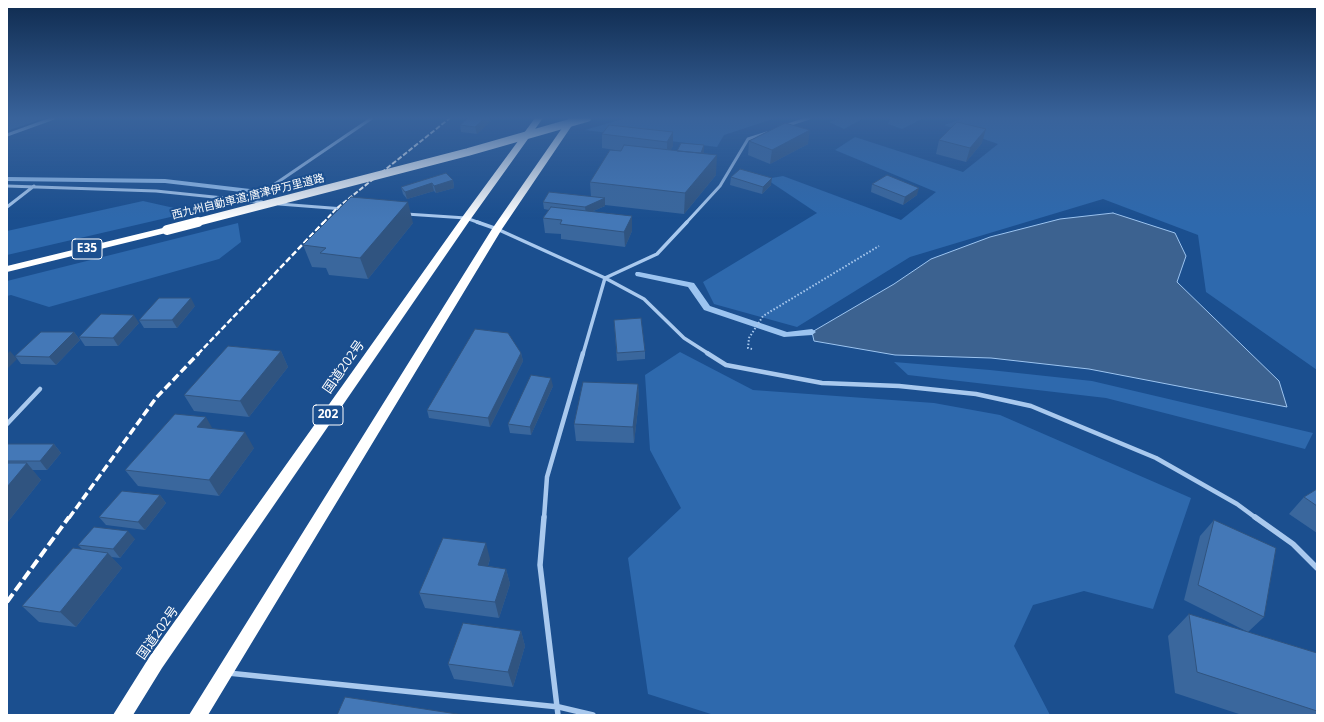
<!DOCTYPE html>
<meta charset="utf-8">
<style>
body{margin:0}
#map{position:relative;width:1324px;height:722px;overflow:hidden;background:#1b4f8f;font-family:"Open Sans",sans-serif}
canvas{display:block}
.frame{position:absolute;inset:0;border:8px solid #fff;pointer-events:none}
</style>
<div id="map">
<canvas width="1324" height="722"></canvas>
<div class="frame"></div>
</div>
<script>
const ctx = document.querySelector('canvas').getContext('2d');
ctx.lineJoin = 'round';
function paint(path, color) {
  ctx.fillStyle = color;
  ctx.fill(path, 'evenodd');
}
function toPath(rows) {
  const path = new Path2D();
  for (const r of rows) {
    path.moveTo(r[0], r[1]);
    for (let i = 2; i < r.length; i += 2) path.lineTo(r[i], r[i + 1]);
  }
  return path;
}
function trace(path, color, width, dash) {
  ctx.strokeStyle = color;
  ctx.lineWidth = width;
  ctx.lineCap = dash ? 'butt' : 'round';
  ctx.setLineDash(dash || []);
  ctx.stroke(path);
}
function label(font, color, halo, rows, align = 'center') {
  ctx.font = font + ' "Open Sans","Noto Sans JP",sans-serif';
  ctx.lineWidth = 4;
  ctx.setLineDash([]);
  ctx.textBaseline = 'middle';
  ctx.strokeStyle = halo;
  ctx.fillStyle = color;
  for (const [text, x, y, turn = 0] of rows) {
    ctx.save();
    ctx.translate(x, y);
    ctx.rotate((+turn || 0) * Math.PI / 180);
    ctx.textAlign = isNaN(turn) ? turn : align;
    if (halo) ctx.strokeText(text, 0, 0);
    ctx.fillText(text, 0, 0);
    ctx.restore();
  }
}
paint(toPath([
 [7,118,45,118,7,131],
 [626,118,776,118,724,135,717,147,585,130],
 [841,118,864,118,844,129,829,122],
 [890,118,924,118,902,129,888,124],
 [965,118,1317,118,1317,370,1206,292,1198,235,1103,199,910,257,797,327,714,304,703,282,817,213,766,179,783,176,901,220,936,192,835,150,855,137,963,172,998,144,944,125],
 [143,201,192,212,7,255,7,231],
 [238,223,241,242,219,259,49,307,11,295,7,296,7,281],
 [680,352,753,390,934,403,1000,415,1191,498,1153,609,1084,591,1033,605,1014,646,1050,715,714,715,648,694,628,558,681,508,650,450,645,375],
 [894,362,990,370,1092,381,1313,433,1305,449,1106,398,908,375]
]), '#2e69ad');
const water = toPath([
 [1113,213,1175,233,1186,256,1177,282,1279,381,1287,407,1089,369,991,358,895,355,814,341,812,332,894,284,931,259,990,237,1060,219,1113,213]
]);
paint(water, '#3c6290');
trace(water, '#9cc4f0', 1);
paint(toPath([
 [7,177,165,179,250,189,253,191,250,193,165,183,7,181,7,177],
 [636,272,639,272,694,283,710,306,787,332,812,329,816,332,812,335,784,337,704,310,688,287,636,276,635,274,636,272]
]), '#9cc4f0');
trace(toPath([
 [752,349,748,348,749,338,763,316,879,246]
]), '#a9c9ee', 2, [1.5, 2]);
trace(toPath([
 [785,126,809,118],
 [7,135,54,118],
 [7,186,156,191,262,202],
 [250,201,372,118],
 [279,204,344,209],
 [7,207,34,186],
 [406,214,466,218,480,223],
 [686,223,720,186,748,139,767,133]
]), '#a9c9ee', 3);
trace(toPath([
 [477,222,497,229,605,278,644,299,684,338,709,354],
 [583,354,605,278,657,254,687,222]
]), '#a9c9ee', 3.5);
trace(toPath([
 [707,353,726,365,822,383,899,386,976,394,1031,406,1156,458,1237,504,1256,518],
 [7,424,40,389],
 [544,518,547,477,583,353]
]), '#a9c9ee', 4.5);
trace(toPath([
 [544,517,540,565,558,715],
 [1255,517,1293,544,1317,568],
 [228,673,559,707,593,715]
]), '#a9c9ee', 5.5);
paint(toPath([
 [535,118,543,118,470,220,162,668,133,715,113,715,150,656,463,216,535,118],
 [569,118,577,118,502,229,208,715,189,715,492,229,569,118],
 [167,227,172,230,170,232,7,272,7,266,167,227]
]), '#fff');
trace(toPath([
 [323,223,337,208,450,118]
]), '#fff', 2, [5, 2]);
trace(toPath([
 [198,354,324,222]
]), '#fff', 2.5, [6, 2.5]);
trace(toPath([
 [69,518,156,398,199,353]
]), '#fff', 3.5, [8, 3.5]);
trace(toPath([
 [7,602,69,517]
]), '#fff', 4, [10, 4]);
trace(toPath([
 [194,223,468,152,587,118]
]), '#fff', 8);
trace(toPath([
 [167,230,198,222]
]), '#fff', 10);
paint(toPath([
 [491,121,477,134,461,132,460,125],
 [673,132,673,146,670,150,704,152,703,153,716,175,684,214,605,205,605,206,591,212,632,231,625,247,561,239,561,234,545,233,543,218,549,210,544,209,543,202,591,197,590,182,621,151,602,148,602,134],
 [939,140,982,143,966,162,936,154],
 [749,141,808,144,770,164,748,155],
 [731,177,771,185,762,194,730,185],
 [453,180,454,188,436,193,434,191,407,199,403,194,401,187],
 [872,184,917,195,903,205,871,192],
 [413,223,368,279,329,275,326,268,312,267,303,245],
 [195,306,177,328,144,328,139,320],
 [614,320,645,351,645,359,617,361],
 [139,323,118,346,85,346,79,337],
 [74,332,80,340,56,365,21,364,15,356],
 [281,351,288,367,249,417,194,411,184,395],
 [521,353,523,361,490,427,429,418,427,410],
 [638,384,639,400,634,443,576,441,574,424],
 [553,386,531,435,510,433,508,424],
 [213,429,254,448,219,496,138,486,125,470],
 [7,444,54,444,61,453,47,470,32,470,41,480,7,523],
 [1317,489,1317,533,1289,514,1304,497],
 [160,495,166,503,145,530,106,525,99,517],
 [1214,520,1264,617,1248,632,1317,653,1317,715,1242,715,1175,693,1168,636,1189,614,1248,632,1184,600,1200,536],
 [135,539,120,558,111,557,122,568,76,627,39,622,22,606,82,549,78,545],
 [490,559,488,566,506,569,510,584,499,618,425,608,419,593],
 [521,631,525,646,513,687,454,679,448,664]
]), '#3a679d');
paint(toPath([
 [485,118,490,118,491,121,477,134,475,127],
 [986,129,982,143,966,162,970,148],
 [810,130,808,144,770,164,772,150],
 [673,132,673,146,667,156,667,142],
 [704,145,704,152,696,170,696,163],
 [717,155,716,175,684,214,685,193],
 [772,178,771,185,762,194,763,187],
 [453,180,454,188,436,193,434,186],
 [432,183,434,191,407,199,405,192],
 [919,188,917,195,903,205,905,197],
 [605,198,605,206,586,214,585,207],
 [408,202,413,223,368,279,360,258],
 [632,216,632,231,625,247,624,232],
 [191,298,195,306,177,328,172,320],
 [134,315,139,323,118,346,113,338],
 [74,332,80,340,56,365,49,357],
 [10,351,17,359,7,369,7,354],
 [281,351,288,367,249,417,240,401],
 [521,353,523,361,490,427,488,418],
 [551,378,553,386,531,435,530,427],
 [638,384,639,400,634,443,633,427],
 [206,417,215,433,197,427],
 [245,432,254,448,219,496,209,480],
 [54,444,61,453,47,470,40,461],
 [27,463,41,480,7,523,7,487],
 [160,495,166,503,145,530,138,522],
 [128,531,135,539,120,558,113,549],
 [486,543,490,559,483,581,478,565],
 [108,553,122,568,76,627,60,612],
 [506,569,510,584,499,618,495,602],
 [521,631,525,646,513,687,508,672]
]), '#305480');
const building = toPath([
 [468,118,485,118,475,127,460,125,468,118],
 [957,122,986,129,970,148,939,140,957,122],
 [785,123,810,130,772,150,749,141,785,123],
 [609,125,673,132,667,142,602,134,609,125],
 [681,143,704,145,701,153,677,151,681,143],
 [624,145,717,155,685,193,590,182,610,150,621,151,624,145],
 [740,169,772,178,763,187,731,177,740,169],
 [446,173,453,180,434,186,432,183,405,192,401,187,446,173],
 [887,175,919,188,905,197,872,184,887,175],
 [549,192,605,198,585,207,543,202,549,192],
 [351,197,408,202,360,258,320,253,326,248,303,245,351,197],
 [551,207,632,216,624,232,560,224,562,220,543,218,551,207],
 [159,298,191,298,172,320,139,320,159,298],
 [101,314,134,315,113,338,79,337,101,314],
 [641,318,645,351,617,353,614,320,641,318],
 [475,329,508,333,521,353,488,418,427,410,475,329],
 [41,332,74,332,49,357,15,356,41,332],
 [228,346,281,351,240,401,184,395,228,346],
 [531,375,551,378,530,427,508,424,531,375],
 [583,382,638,384,633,427,574,424,583,382],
 [175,414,206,417,197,427,245,432,209,480,125,470,175,414],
 [7,444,54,444,40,461,7,461,7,444],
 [7,463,27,463,7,487,7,463],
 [1317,489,1317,506,1304,497,1317,489],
 [122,491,160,495,138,522,99,517,122,491],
 [1214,520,1276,548,1264,617,1198,585,1214,520],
 [94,527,128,531,113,549,78,545,94,527],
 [443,538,486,543,478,565,506,569,495,602,419,593,443,538],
 [73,548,108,553,60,612,22,606,73,548],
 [1189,614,1317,653,1317,711,1197,672,1189,614],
 [463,623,521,631,508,672,448,664,463,623],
 [345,697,464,715,337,715,345,697]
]);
paint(building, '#4478b7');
trace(building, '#305480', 1);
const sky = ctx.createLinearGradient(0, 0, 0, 219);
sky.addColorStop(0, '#0f2b4f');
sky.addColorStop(0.54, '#39639b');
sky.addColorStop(1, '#39639b00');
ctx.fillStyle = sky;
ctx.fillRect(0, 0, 1324, 219);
label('11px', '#fff', '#1b4f8f', [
 ["西九州自動車道;唐津伊万里道路",248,197,-14]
]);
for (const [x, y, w] of [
 [87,249,30],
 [328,415,30]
]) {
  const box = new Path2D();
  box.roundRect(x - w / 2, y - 10, w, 20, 3);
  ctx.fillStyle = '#1b4f8f';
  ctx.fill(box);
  trace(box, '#fff', 1);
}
label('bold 12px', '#fff', null, [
 ["E35",87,249],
 ["202",328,415]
]);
label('13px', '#fff', '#1b4f8f', [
 ["国道202号",344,367,-55],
 ["国道202号",158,633,-55]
]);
</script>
